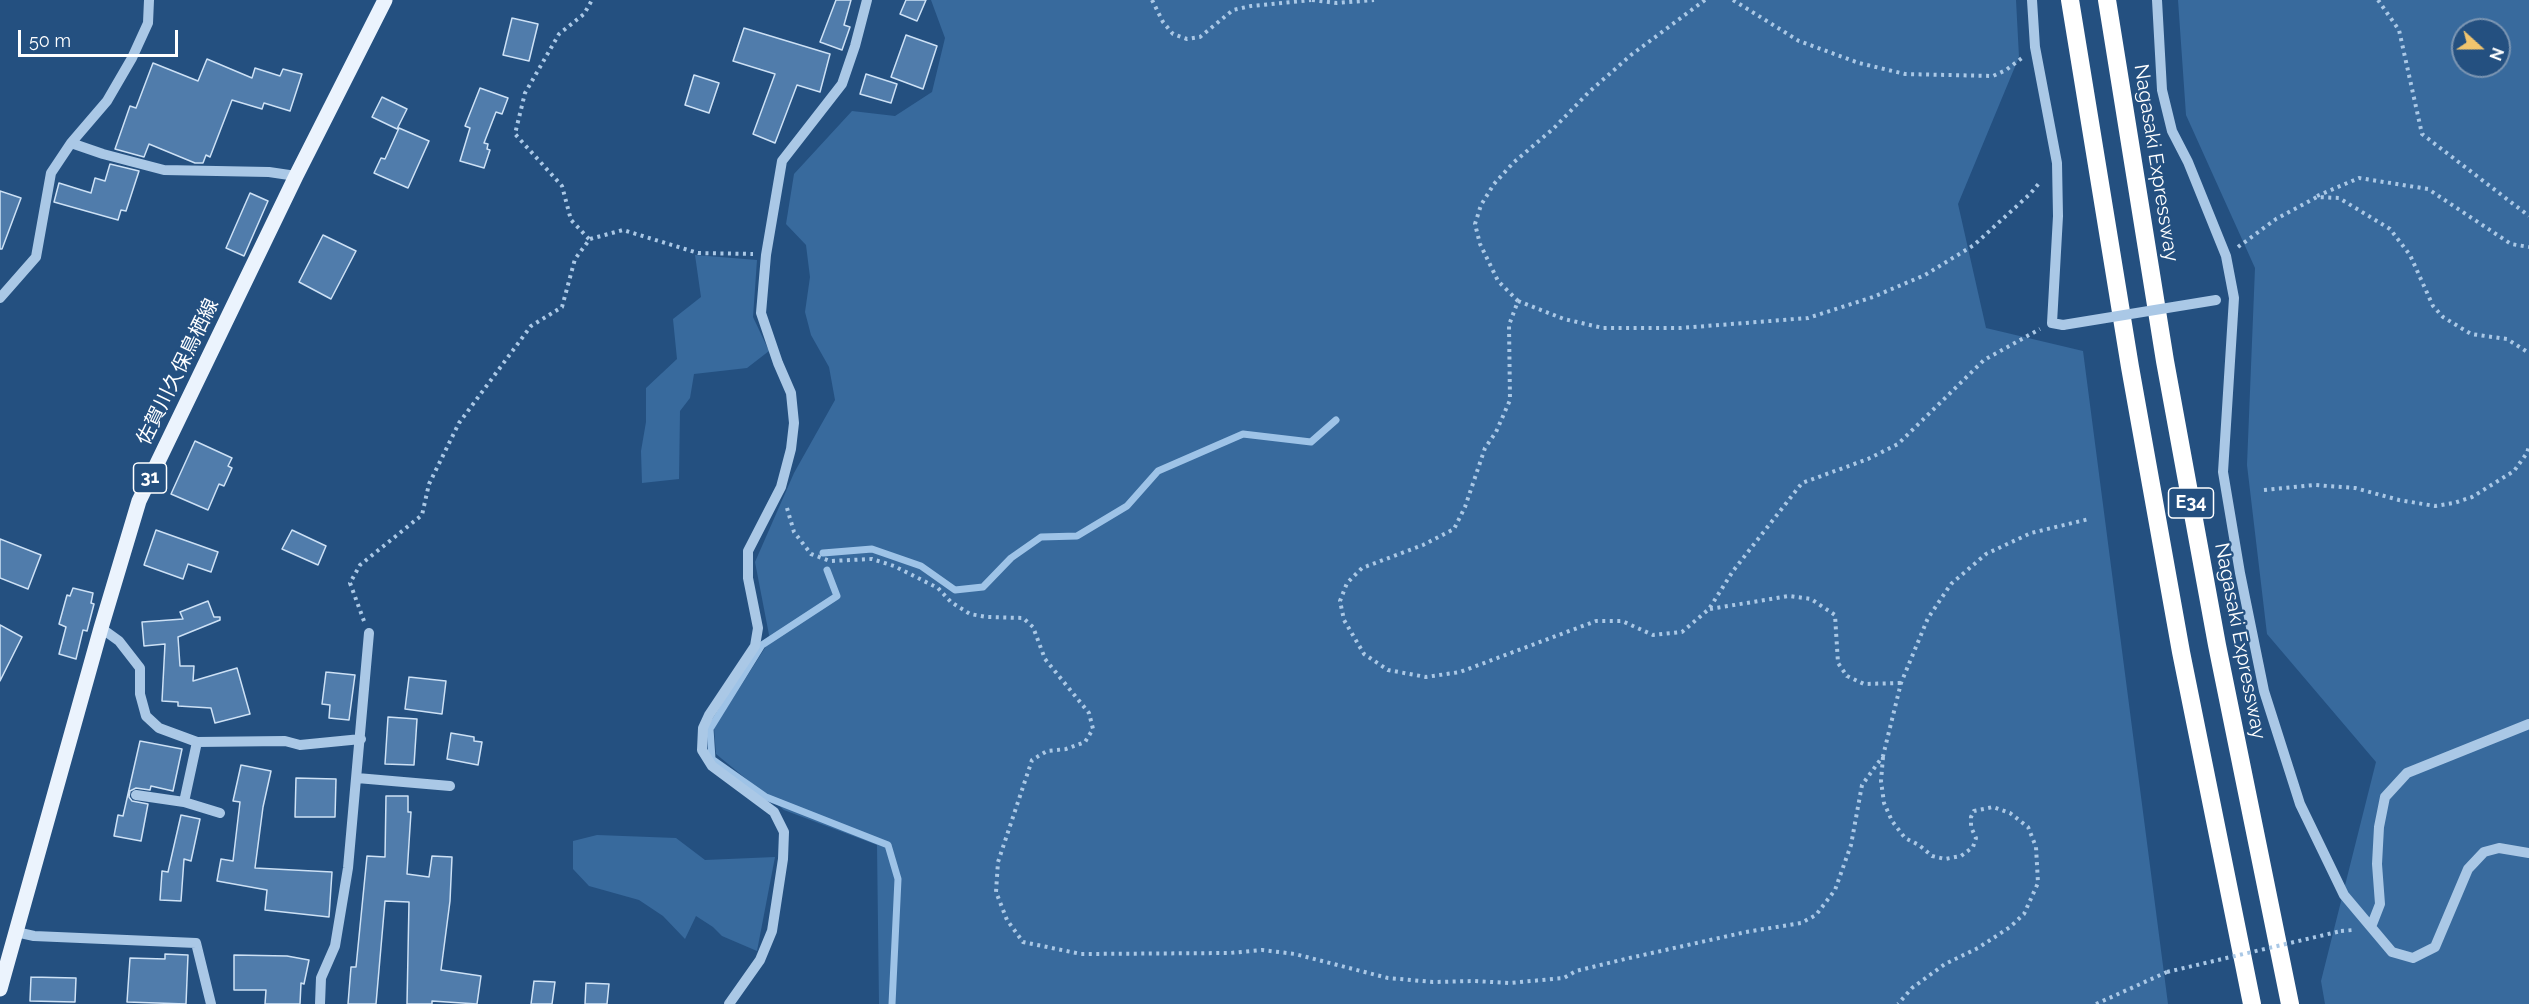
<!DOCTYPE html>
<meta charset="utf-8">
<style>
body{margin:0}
#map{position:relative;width:2529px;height:1004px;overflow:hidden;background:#245080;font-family:Raleway,sans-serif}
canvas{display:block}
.north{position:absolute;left:2451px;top:18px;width:60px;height:60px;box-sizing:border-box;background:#245080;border:2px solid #7c96b3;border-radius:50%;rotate:111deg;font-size:16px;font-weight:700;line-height:24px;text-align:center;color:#fff}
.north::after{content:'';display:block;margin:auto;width:21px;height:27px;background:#f1c56e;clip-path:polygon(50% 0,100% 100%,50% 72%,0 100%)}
.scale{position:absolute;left:18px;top:30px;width:160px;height:27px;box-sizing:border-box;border:3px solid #fff;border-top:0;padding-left:8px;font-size:18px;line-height:21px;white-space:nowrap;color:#fff;-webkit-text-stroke:4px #245080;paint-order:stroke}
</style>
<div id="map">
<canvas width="2529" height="1004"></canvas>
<div class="north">N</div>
<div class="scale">50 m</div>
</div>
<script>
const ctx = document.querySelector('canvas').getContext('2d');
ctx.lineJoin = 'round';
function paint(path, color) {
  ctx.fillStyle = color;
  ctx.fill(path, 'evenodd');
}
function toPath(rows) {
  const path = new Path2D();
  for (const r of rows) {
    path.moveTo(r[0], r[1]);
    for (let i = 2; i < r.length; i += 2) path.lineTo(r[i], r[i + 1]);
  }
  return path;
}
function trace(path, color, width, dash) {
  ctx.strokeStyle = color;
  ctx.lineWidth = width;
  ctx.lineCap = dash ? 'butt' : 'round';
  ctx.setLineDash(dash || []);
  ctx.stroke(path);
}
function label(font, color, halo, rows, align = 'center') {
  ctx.font = font + ' Raleway,"Noto Sans JP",sans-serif';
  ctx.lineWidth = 4.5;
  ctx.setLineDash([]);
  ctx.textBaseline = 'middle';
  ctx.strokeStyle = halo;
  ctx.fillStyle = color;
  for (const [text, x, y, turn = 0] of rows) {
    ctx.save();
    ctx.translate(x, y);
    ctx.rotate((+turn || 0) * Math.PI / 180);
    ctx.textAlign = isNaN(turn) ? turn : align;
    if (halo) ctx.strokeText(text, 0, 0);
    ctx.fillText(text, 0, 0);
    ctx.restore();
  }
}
paint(toPath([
 [931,0,2016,0,2019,57,1958,204,1986,328,2083,351,2168,1004,879,1004,877,845,784,810,716,754,714,728,770,640,755,562,794,473,835,400,829,367,811,335,805,312,810,277,806,245,786,224,794,174,852,111,895,116,932,92,945,38],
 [2178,0,2529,0,2529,1004,2325,1004,2321,981,2376,762,2267,634,2247,465,2255,268,2186,115],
 [2463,30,2499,30,2499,66,2463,66],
 [695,255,757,260,753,317,769,351,747,368,694,374,690,398,680,411,679,479,642,483,641,451,646,422,646,388,677,359,673,319,701,297],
 [597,835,676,838,705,860,775,857,757,951,722,936,713,927,696,916,685,939,663,916,639,900,589,886,573,869,573,841]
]), '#386a9d');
trace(toPath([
 [823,553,872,549,921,566,955,590,983,587,1011,558,1041,537,1077,536,1127,506,1158,471,1243,434,1311,442,1336,420],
 [827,570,837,596,762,645,710,729,712,759,766,797,888,845,898,879,892,1004]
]), '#9ec3e7', 7);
const building = toPath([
 [836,0,851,0,844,25,850,27,842,50,820,42,836,0],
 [906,0,926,0,917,21,900,14,906,0],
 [512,18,538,24,529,61,503,55,512,18],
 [744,28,830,54,820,92,797,85,775,143,753,134,775,74,733,61,744,28],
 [906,35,937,46,923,89,891,77,906,35],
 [207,59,252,78,255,68,280,76,283,69,302,74,290,111,264,103,262,109,232,100,210,157,206,155,203,163,195,163,149,144,144,157,115,149,130,106,136,108,153,63,198,81,207,59],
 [866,74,897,84,891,103,860,94,866,74],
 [694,75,719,83,709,113,685,105,694,75],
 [480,88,508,98,502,114,496,112,484,143,488,144,487,149,490,150,484,168,460,161,470,128,465,126,480,88],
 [382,97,407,109,397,129,372,117,382,97],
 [399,128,429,141,408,188,374,173,381,158,385,159,399,128],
 [110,164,139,171,126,211,121,210,118,220,54,202,59,183,91,193,95,178,105,181,110,164],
 [0,191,21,198,2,249,0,249,0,191],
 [250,193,268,201,244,256,226,248,250,193],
 [323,235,356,251,331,299,299,282,323,235],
 [195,441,232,458,228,466,232,468,224,486,219,484,208,510,171,494,195,441],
 [156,530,218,552,211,572,188,564,183,579,144,565,156,530],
 [292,530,326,546,318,565,282,549,292,530],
 [0,539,41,555,28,589,0,578,0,539],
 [73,588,93,593,91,603,94,604,87,631,83,630,76,659,59,654,66,627,59,624,67,595,70,596,73,588],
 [208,601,214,617,220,617,220,620,178,637,180,666,194,666,193,681,237,668,250,714,215,723,211,708,178,706,178,702,162,701,165,644,144,646,142,622,183,619,180,612,208,601],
 [0,625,22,637,0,681,0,625],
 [326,672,355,675,349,720,329,718,330,705,322,704,326,672],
 [409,677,446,681,442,714,405,709,409,677],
 [388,717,417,719,414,765,385,764,388,717],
 [451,733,474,737,474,741,482,742,478,765,447,759,451,733],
 [140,741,182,749,173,791,151,786,150,790,136,788,130,791,129,797,132,801,148,804,141,841,114,836,118,815,123,816,140,741],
 [241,765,271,771,263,807,255,868,332,872,329,917,265,910,267,890,217,881,221,859,233,861,240,802,233,801,241,765],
 [296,778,336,779,335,817,295,817,296,778],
 [386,796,408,796,408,812,411,812,407,874,429,877,432,856,452,857,450,901,441,970,481,976,477,1004,432,1001,432,1004,407,1004,409,902,385,901,376,1004,348,1004,351,967,356,967,367,856,385,857,386,796],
 [181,815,200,819,191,861,184,859,181,901,160,900,162,871,168,872,181,815],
 [165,954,188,955,186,1004,127,1002,130,958,165,959,165,954],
 [234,955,287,956,309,960,304,984,301,983,300,1004,265,1004,266,990,234,990,234,955],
 [31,977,76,978,75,1002,30,1001,31,977],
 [534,981,555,982,552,1004,531,1004,534,981],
 [586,983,609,984,607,1004,585,1004,586,983]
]);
paint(building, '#507cab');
trace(building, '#cde1f5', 1.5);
trace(toPath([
 [1152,0,1163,22,1173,34,1187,39,1200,37,1233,10,1251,6,1311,0],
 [1312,0,1337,3,1374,0],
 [1705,0,1631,55,1589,92,1554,128,1513,163,1494,184,1481,205,1475,224,1480,244,1498,281,1518,301,1509,325,1510,400,1496,432,1485,448,1465,507,1454,529,1423,545,1362,568,1347,583,1340,601,1344,620,1364,654,1388,670,1426,677,1460,672,1596,621,1622,621,1653,635,1682,632,1709,609,1733,571,1802,483,1868,459,1898,444,1984,360,2040,329],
 [1733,0,1799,41,1859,63,1905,74,1993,76,2006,70,2022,58],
 [2378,0,2399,30,2422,134,2529,216],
 [2317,196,2359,178,2428,189,2511,244,2529,247],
 [589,239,571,220,562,186,515,134,525,93,559,34,584,14,592,0],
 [2238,247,2276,219,2317,197,2339,198,2390,229,2410,255,2433,306,2443,317,2471,334,2507,339,2529,353],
 [1518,301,1564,319,1603,328,1681,328,1808,318,1873,297,1925,275,1974,245,2030,194,2041,181],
 [2264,490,2315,485,2355,488,2399,500,2435,506,2454,503,2472,497,2514,471,2527,453,2529,446],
 [787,508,794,532,811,554,830,561,872,559,894,566,938,588,951,602,970,614,987,617,1023,618,1033,627,1045,659,1089,713,1093,729,1085,742,1066,749,1047,751,1032,760,998,862,996,892,1007,920,1023,942,1081,954,1230,953,1262,950,1295,954,1388,978,1433,982,1475,981,1509,983,1564,978,1576,971,1625,959,1746,932,1801,923,1816,915,1835,890,1851,845,1862,785,1883,756,1901,683,1928,618,1951,584,1986,554,2031,533,2089,519],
 [1710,609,1789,596,1811,599,1835,615,1838,663,1847,676,1864,684,1901,683],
 [364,621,350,583,360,565,422,515,429,484,459,423,531,326,562,307,575,259,590,239,623,230,698,253,753,254],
 [1883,757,1881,781,1884,803,1892,821,1905,838,1919,845,1932,856,1945,859,1961,856,1973,847,1976,838,1971,827,1971,817,1974,811,1993,807,2010,813,2028,827,2036,847,2038,883,2024,914,2010,927,1978,948,1945,964,1912,988,1898,1004],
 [2341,931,2353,930],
 [2096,1004,2167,972]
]), '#aac8e6', 4, [3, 4.5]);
trace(toPath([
 [2032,0,2035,47,2057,163,2058,216,2052,323,2063,325],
 [2157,0,2162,90,2172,131,2188,162,2226,256,2234,298,2223,472,2240,573,2264,691,2300,804,2344,895,2392,952,2413,958,2435,947,2468,869,2484,852,2499,848,2529,853],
 [71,143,103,154,164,170,269,172,296,176],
 [0,298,36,257,51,173,71,143,107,101,132,58,148,23,149,0],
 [101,628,119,641,140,668,140,694,146,716,159,728,197,742,285,741,300,745,361,739],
 [357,778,450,786],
 [136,795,184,802,220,813],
 [184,802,197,742],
 [2371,927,2380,904,2377,864,2379,827,2385,797,2407,773,2529,724],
 [16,932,34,936,196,943,211,1004],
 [320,1004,321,978,335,946,348,868,369,633],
 [729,1004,760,960,772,931,783,859,784,832,774,812,712,766,702,750,703,728,709,715,755,646,758,628,748,578,748,551,781,487,791,449,794,423,791,393,778,363,761,313,766,255,782,161,842,84,855,46,867,0]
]), '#aac8e6', 10);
trace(toPath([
 [0,989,101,628,139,501,296,176,385,0]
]), '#ebf3fd', 15);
trace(toPath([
 [2070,0,2130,367,2181,652,2252,1004],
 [2107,0,2165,361,2217,645,2290,1004]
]), '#fff', 18);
trace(toPath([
 [2167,972,2341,931]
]), '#aac8e6', 4, [3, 4.5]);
trace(toPath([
 [2063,325,2216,300]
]), '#aac8e6', 10);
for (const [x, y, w] of [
 [150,478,33],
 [2191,503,45]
]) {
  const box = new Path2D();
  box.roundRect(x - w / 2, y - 15, w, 30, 4.5);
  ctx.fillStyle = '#245080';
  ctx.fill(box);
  trace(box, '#fff', 1.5);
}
label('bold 18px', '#fff', null, [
 ["31",150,478],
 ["E34",2191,503]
]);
label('20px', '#fff', '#245080', [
 ["Nagasaki Expressway",2156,163,81],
 ["佐賀川久保鳥栖線",178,372,-64],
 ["Nagasaki Expressway",2240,641,79]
]);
</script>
